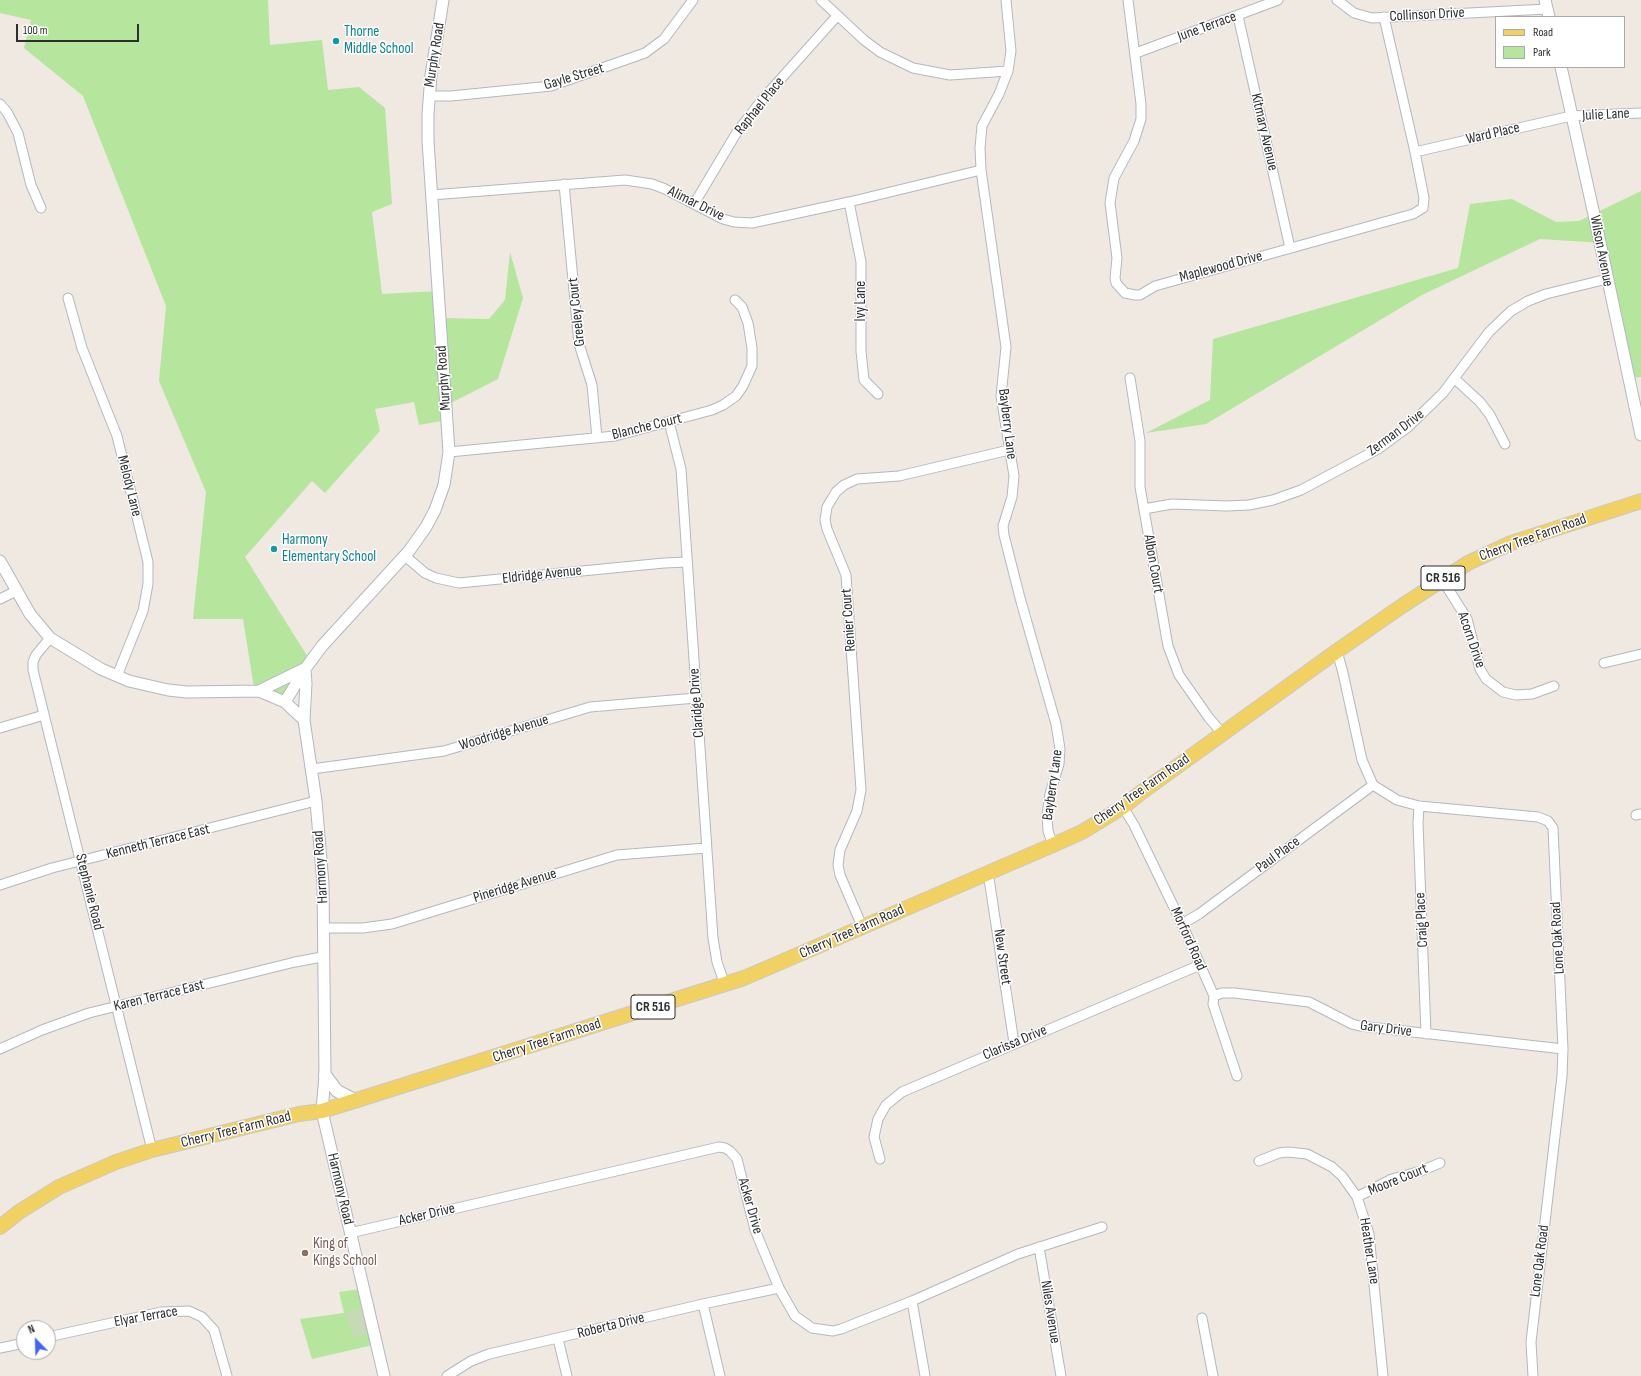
<!DOCTYPE html>
<style>
body{margin:0}
#map{position:relative;width:1641px;height:1376px;overflow:hidden;background:#efe9e1;font-family:"Sofia Sans Condensed",sans-serif}
canvas{display:block}
.legend{position:absolute;left:1495px;top:16px;width:130px;height:52px;box-sizing:border-box;background:#fff;border:1px solid #ababab;margin:0;padding:5px 7px;list-style:none;font-size:12px;color:#2e2e2e}
.legend li{display:flex;align-items:center;gap:8px;height:20px}
.legend b{width:20px;border:1px solid #ababab}
.north{position:absolute;left:16px;top:1320px;width:40px;height:40px;box-sizing:border-box;background:#fff;border:1px solid #ababab;border-radius:50%;rotate:337deg;font-size:11px;font-weight:700;line-height:16px;text-align:center;color:#2e2e2e}
.north::after{content:'';display:block;margin:auto;width:14px;height:18px;background:#4264fb;clip-path:polygon(50% 0,100% 100%,50% 72%,0 100%)}
.scale{position:absolute;left:16px;top:24px;width:123px;height:18px;box-sizing:border-box;border:2px solid #2e2e2e;border-top:0;padding-left:5px;font-size:12px;line-height:14px;white-space:nowrap;color:#2e2e2e;-webkit-text-stroke:3px #fff;paint-order:stroke}
</style>
<div id="map">
<canvas width="1641" height="1376"></canvas>
<ul class="legend">
<li><b style="height:5px;background:#f2d163"></b>Road</li>
<li><b style="height:11px;background:#b6e59e"></b>Park</li>
</ul>
<div class="north">N</div>
<div class="scale">100 m</div>
</div>
<script>
const ctx = document.querySelector('canvas').getContext('2d');
ctx.lineJoin = 'round';
function paint(path, color) {
  ctx.fillStyle = color;
  ctx.fill(path, 'evenodd');
}
function toPath(rows) {
  const path = new Path2D();
  for (const r of rows) {
    path.moveTo(r[0], r[1]);
    for (let i = 2; i < r.length; i += 2) path.lineTo(r[i], r[i + 1]);
  }
  return path;
}
function trace(path, color, width, dash) {
  ctx.strokeStyle = color;
  ctx.lineWidth = width;
  ctx.lineCap = dash ? 'butt' : 'round';
  ctx.setLineDash(dash || []);
  ctx.stroke(path);
}
function label(font, color, halo, rows, align = 'center') {
  ctx.font = font + ' "Sofia Sans Condensed",sans-serif';
  ctx.lineWidth = 3;
  ctx.setLineDash([]);
  ctx.textBaseline = 'middle';
  ctx.strokeStyle = halo;
  ctx.fillStyle = color;
  for (const [text, x, y, turn = 0] of rows) {
    ctx.save();
    ctx.translate(x, y);
    ctx.rotate((+turn || 0) * Math.PI / 180);
    ctx.textAlign = isNaN(turn) ? turn : align;
    if (halo) ctx.strokeText(text, 0, 0);
    ctx.fillText(text, 0, 0);
    ctx.restore();
  }
}
paint(toPath([
 [0,0,268,0,270,45,322,40,328,90,359,87,385,108,392,204,372,212,382,294,439,291,441,318,489,319,505,300,510,252,523,298,498,379,447,405,447,420,419,425,414,402,375,409,380,431,325,493,312,481,245,557,311,662,287,700,254,688,243,619,193,619,206,492,159,381,166,306,83,96,24,48,31,20,0,13],
 [1641,191,1641,377,1631,378,1603,243,1540,239,1422,295,1206,424,1146,433,1210,400,1213,339,1458,268,1470,204,1512,199,1556,222,1579,221],
 [360,1289,373,1345,312,1359,300,1319,344,1313,339,1292]
]), '#b6e59e');
paint(toPath([
 [374,1304,379,1330,353,1338,346,1313]
]), '#c8d9b8');
const minor = toPath([
 [821,0,864,40,880,52,913,68,950,75,1008,71],
 [1006,0,1011,51,1008,71,999,94,982,126,980,148,981,170,1006,347,1001,396,1014,476,1012,497,1003,526,1004,535,1020,598,1056,724,1060,749,1059,764,1050,794,1047,815,1048,831,1053,845],
 [1128,0,1141,104,1141,119,1134,141,1114,178,1110,203,1117,258,1115,278,1116,283,1125,293,1135,295,1140,295,1155,286,1413,214,1423,208,1424,198,1415,152,1384,17],
 [1337,0,1354,13,1372,18,1547,9],
 [1238,16,1290,248],
 [1136,53,1278,0],
 [429,96,451,96,551,86,645,53,664,39,693,0],
 [0,104,7,112,18,133,31,185,41,208],
 [1415,152,1571,116,1641,113],
 [564,184,579,344,592,385,597,438],
 [431,195,625,180,652,184,665,189,723,219,734,222,752,223,849,202,981,170],
 [849,202,861,262,861,351,864,380,878,394],
 [694,204,737,132,761,101,837,16],
 [68,298,82,348,117,436,148,562,148,584,143,611,117,676],
 [1130,378,1140,441,1140,487,1168,646,1179,675,1209,718,1222,733],
 [1455,379,1480,402,1490,415,1505,444],
 [669,422,681,469,713,938,717,962,725,985],
 [449,452,615,436,712,410,723,405,736,396,743,386,752,366,752,348,748,323,742,307,735,300],
 [1144,509,1172,504,1227,506,1249,505,1273,500,1301,490,1378,449,1408,427,1443,393,1489,332,1511,311,1528,301,1546,294,1607,279],
 [405,556,425,573,436,578,459,583,664,563,687,562],
 [1442,579,1467,619,1480,669,1486,679,1503,692,1516,695,1532,694,1554,686],
 [0,599,16,591],
 [50,638,36,655,33,662,33,670,152,1150],
 [1337,651,1343,673,1362,760,1373,785,1397,800,1419,806,1538,817,1548,821,1553,828,1563,1049,1562,1076,1531,1342,1533,1376],
 [1604,663,1641,654],
 [0,728,44,715],
 [312,769,444,751,590,707,696,698],
 [1419,806,1418,823,1426,1034],
 [1123,807,1134,825,1182,924,1214,996,1213,1004,1237,1076],
 [1636,815,1641,814],
 [988,872,1014,1043],
 [0,885,52,868,316,801],
 [1182,924,1199,914,1373,785],
 [862,926,840,875,838,865,840,850,857,811,861,790,846,575,827,529,825,520,827,507,836,492,844,485,857,479,899,476,1009,450],
 [324,928,363,928,392,924,617,855,706,848],
 [1214,996,1222,993,1235,993,1309,1002,1352,1024,1360,1026,1563,1049],
 [0,1049,42,1030,89,1013,295,962,322,957],
 [880,1159,874,1137,878,1119,886,1105,902,1092,1200,965],
 [1259,1161,1279,1153,1288,1152,1307,1154,1332,1167,1342,1176,1357,1197,1369,1234,1383,1376],
 [1357,1197,1392,1179,1421,1171,1440,1163],
 [350,1233,719,1147,725,1148,730,1151,737,1159,755,1230,779,1288,795,1316,812,1328,833,1331,841,1329,912,1301,1018,1254,1102,1227],
 [1039,1247,1061,1376],
 [912,1301,925,1376],
 [703,1304,720,1376],
 [1202,1318,1213,1376],
 [48,1337,161,1312,189,1311,202,1317,214,1330,227,1376],
 [558,1339,567,1376],
 [0,1348,24,1343],
 [447,1376,471,1361,489,1354,703,1304,779,1288]
]);
const tertiary = toPath([
 [1545,0,1549,17],
 [1561,67,1595,219,1641,435],
 [0,561,30,614,50,638,101,669,129,681,168,690,187,692,259,691,285,702,304,720],
 [305,669,306,684,304,720,316,801,323,884,325,1075,322,1111,384,1376],
 [259,691,304,669],
 [285,702,305,669,322,646,409,551,426,527,435,510,444,485,449,452,428,141,428,114,431,75,443,0]
]);
const secondary = toPath([
 [325,1075,337,1091,357,1101]
]);
const primary = toPath([
 [0,1227,19,1212,59,1187,116,1162,152,1150,299,1114,322,1111,744,978,1053,845,1082,832,1123,807,1139,794,1337,651,1402,606,1468,563,1511,543,1641,501]
]);
trace(minor, '#b4b7c1', 11);
trace(tertiary, '#b4b7c1', 13);
trace(secondary, '#b4b7c1', 14);
trace(primary, '#c9c9c9', 16);
trace(minor, '#fff', 9);
trace(tertiary, '#fff', 11);
trace(secondary, '#fff', 12);
trace(primary, '#f2d163', 14);
for (const [x, y, r, color] of [
 [336,41,4,"#0f9aa8"],
 [274,549,4,"#0f9aa8"],
 [305,1253,4,"#8d6e63"]
]) {
  const dot = new Path2D();
  dot.arc(x, y, r, 0, 2 * Math.PI);
  ctx.fillStyle = color;
  ctx.fill(dot);
  trace(dot, '#fff', 1.5);
}
for (const [x, y, w] of [
 [1443,578,44],
 [653,1007,44]
]) {
  const box = new Path2D();
  box.roundRect(x - w / 2, y - 12, w, 24, 3);
  ctx.fillStyle = '#fff';
  ctx.fill(box);
  trace(box, '#2e2e2e', 1);
}
label('bold 14px', '#2e2e2e', null, [
 ["CR 516",1443,578],
 ["CR 516",653,1007]
]);
label('15px', '#2e2e2e', '#fff', [
 ["Collinson Drive",1427,15,-3],
 ["June Terrace",1207,27,-20],
 ["Murphy Road",435,55,-81],
 ["Gayle Street",574,77,-17],
 ["Raphael Place",760,106,-51],
 ["Julie Lane",1606,115,-3],
 ["Kitmary Avenue",1264,132,77],
 ["Ward Place",1493,134,-13],
 ["Alimar Drive",696,204,26],
 ["Wilson Avenue",1601,251,79],
 ["Maplewood Drive",1221,267,-15],
 ["Ivy Lane",861,301,-90],
 ["Greeley Court",577,312,-96],
 ["Murphy Road",444,378,-94],
 ["Bayberry Lane",1007,424,83],
 ["Blanche Court",647,427,-14],
 ["Zerman Drive",1396,433,-37],
 ["Melody Lane",129,486,76],
 ["Cherry Tree Farm Road",1533,538,-20],
 ["Albon Court",1153,564,80],
 ["Eldridge Avenue",542,575,-6],
 ["Renier Court",849,620,-94],
 ["Acorn Drive",1471,640,71],
 ["Claridge Drive",697,703,-94],
 ["Woodridge Avenue",504,733,-17],
 ["Bayberry Lane",1053,785,-82],
 ["Cherry Tree Farm Road",1142,790,-35],
 ["Kenneth Terrace East",158,842,-14],
 ["Paul Place",1278,855,-36],
 ["Harmony Road",321,867,-94],
 ["Pineridge Avenue",515,886,-17],
 ["Stephanie Road",89,892,76],
 ["Craig Place",1422,920,-93],
 ["Cherry Tree Farm Road",852,932,-24],
 ["Lone Oak Road",1558,938,-93],
 ["Morford Road",1188,939,66],
 ["New Street",1002,957,82],
 ["Karen Terrace East",159,996,-14],
 ["Gary Drive",1386,1029,7],
 ["Cherry Tree Farm Road",547,1041,-18],
 ["Clarissa Drive",1015,1043,-23],
 ["Cherry Tree Farm Road",236,1130,-14],
 ["Moore Court",1398,1180,-22],
 ["Harmony Road",340,1189,77],
 ["Acker Drive",750,1206,74],
 ["Acker Drive",427,1215,-13],
 ["Heather Lane",1369,1251,81],
 ["Lone Oak Road",1540,1261,-83],
 ["Niles Avenue",1050,1312,81],
 ["Elyar Terrace",146,1317,-10],
 ["Roberta Drive",611,1326,-14]
]);
label('15px', '#0d838f', '#fff', [
 ["Thorne",344,32],
 ["Middle School",344,49],
 ["Harmony",282,540],
 ["Elementary School",282,557]
], 'left');
label('15px', '#785e54', '#fff', [
 ["King of",313,1244],
 ["Kings School",313,1261]
], 'left');
</script>
